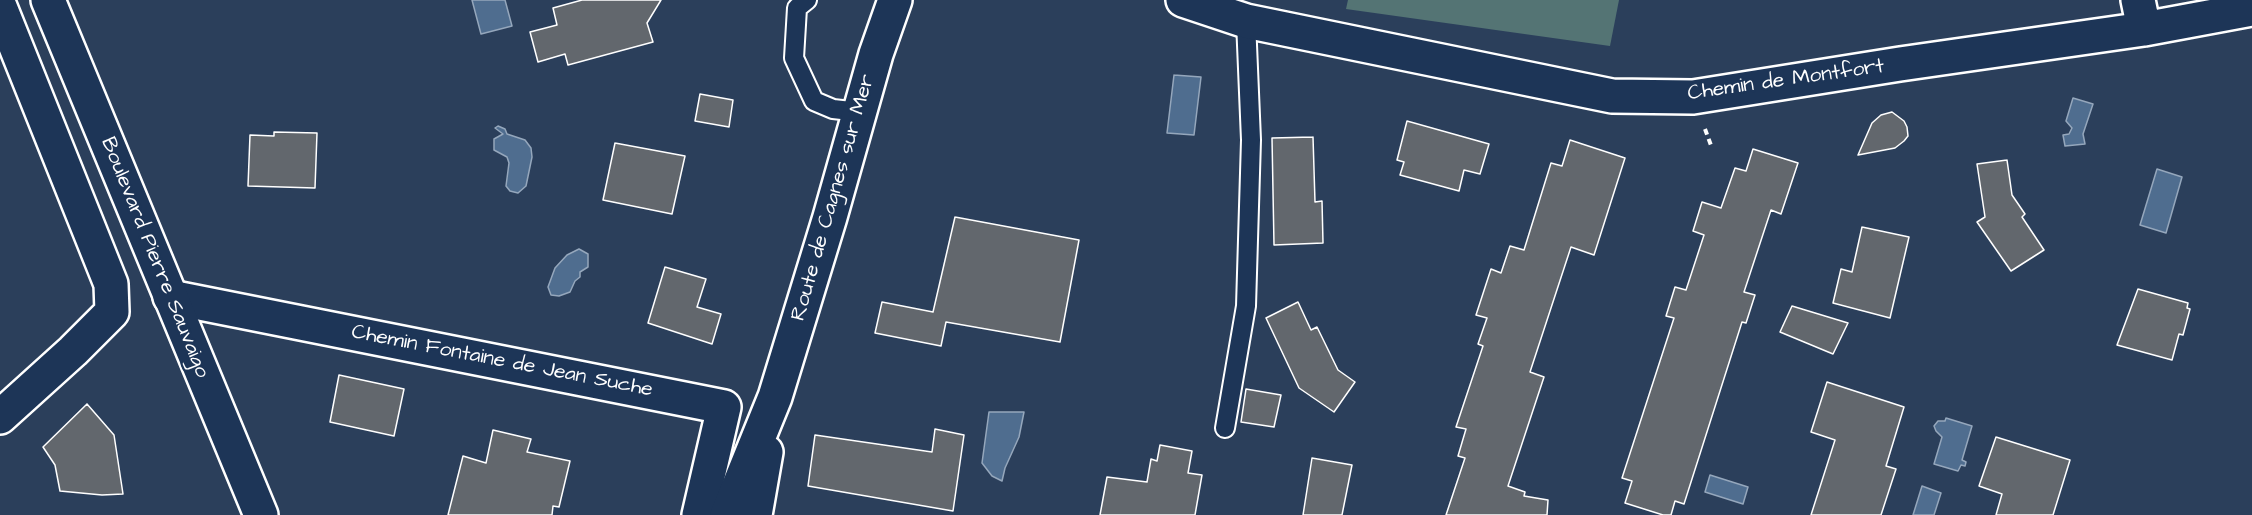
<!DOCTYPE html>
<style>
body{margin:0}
canvas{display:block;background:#2b3f5b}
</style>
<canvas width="2252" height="515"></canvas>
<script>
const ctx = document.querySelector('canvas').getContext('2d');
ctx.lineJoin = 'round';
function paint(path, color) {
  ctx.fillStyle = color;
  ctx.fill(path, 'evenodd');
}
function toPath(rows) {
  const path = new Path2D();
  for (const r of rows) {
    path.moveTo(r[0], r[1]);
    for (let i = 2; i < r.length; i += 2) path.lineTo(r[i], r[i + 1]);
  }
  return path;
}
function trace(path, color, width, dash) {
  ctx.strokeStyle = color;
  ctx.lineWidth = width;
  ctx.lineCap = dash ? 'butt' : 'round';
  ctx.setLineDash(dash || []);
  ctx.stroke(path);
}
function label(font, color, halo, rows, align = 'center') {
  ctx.font = font + ' "Architects Daughter",sans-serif';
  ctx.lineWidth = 4.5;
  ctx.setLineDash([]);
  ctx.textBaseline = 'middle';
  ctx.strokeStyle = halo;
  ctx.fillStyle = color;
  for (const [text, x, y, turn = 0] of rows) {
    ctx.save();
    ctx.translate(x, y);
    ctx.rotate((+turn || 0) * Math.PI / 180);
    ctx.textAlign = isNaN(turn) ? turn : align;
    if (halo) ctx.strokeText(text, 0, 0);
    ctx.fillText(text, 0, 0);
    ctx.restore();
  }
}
paint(toPath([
 [1348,0,1619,0,1610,46,1346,9]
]), '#547474');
const water = toPath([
 [472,0,505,0,512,26,481,34,472,0],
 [1174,75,1201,77,1194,135,1167,133,1174,75],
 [2073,98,2093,104,2083,134,2085,144,2065,146,2063,135,2069,134,2072,128,2066,121,2073,98],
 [498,126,505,129,507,134,525,140,531,148,532,157,526,186,518,193,510,191,506,186,509,163,507,157,494,150,494,139,503,134,495,128,498,126],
 [2157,169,2182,177,2166,233,2140,225,2157,169],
 [579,249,588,254,588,267,580,272,580,277,575,281,570,292,559,296,551,295,548,287,555,268,567,255,579,249],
 [989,412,1024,412,1019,437,1005,468,1002,481,992,476,982,463,989,412],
 [1946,418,1972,426,1962,460,1966,462,1965,466,1961,465,1958,471,1934,464,1942,437,1936,431,1934,426,1938,421,1945,421,1946,418],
 [1710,475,1748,487,1743,504,1705,492,1710,475],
 [1922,486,1941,493,1934,515,1913,515,1922,486]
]);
paint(water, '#4f6d8f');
trace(water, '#95a7bc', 1.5);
const building = toPath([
 [582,0,661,0,647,23,653,42,568,65,565,54,538,62,530,32,557,25,553,8,582,0],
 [700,94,733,100,729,127,695,121,700,94],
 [1892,112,1904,121,1907,127,1908,136,1904,141,1895,148,1858,155,1872,123,1881,115,1892,112],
 [1407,121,1489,144,1480,174,1464,170,1459,191,1400,175,1404,162,1397,160,1407,121],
 [274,132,317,133,315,188,248,186,250,135,274,136,274,132],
 [1313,137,1315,202,1322,201,1323,243,1274,245,1272,138,1313,137],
 [1570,140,1625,158,1594,255,1571,247,1530,372,1544,377,1508,486,1525,492,1524,496,1548,500,1547,515,1446,515,1465,458,1458,456,1466,429,1456,427,1483,346,1478,344,1487,318,1476,315,1491,269,1501,273,1510,246,1524,250,1551,163,1562,166,1570,140],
 [615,143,685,156,672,214,603,200,615,143],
 [1753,149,1798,163,1781,214,1771,210,1744,292,1755,295,1746,323,1742,322,1684,504,1675,501,1671,515,1663,515,1625,503,1632,481,1622,478,1674,318,1666,316,1675,287,1686,290,1704,235,1693,231,1702,202,1721,208,1735,168,1746,171,1753,149],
 [2007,160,2012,195,2025,214,2022,217,2044,250,2011,271,1977,222,1985,217,1977,164,2007,160],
 [955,217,1079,240,1060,342,946,322,941,346,875,333,882,302,933,312,955,217],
 [1862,227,1909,237,1890,318,1833,303,1841,269,1852,272,1862,227],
 [665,267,706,279,697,307,721,314,712,344,648,323,665,267],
 [2138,289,2188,303,2187,308,2190,309,2183,335,2179,334,2172,360,2117,345,2138,289],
 [1298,302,1311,330,1317,327,1338,370,1355,382,1334,412,1299,388,1266,318,1298,302],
 [1792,306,1848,323,1833,354,1780,332,1792,306],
 [339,375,404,389,394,436,330,422,339,375],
 [1827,382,1904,407,1886,466,1896,469,1881,515,1811,515,1835,440,1811,432,1827,382],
 [1246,389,1281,395,1274,427,1241,422,1246,389],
 [87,404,114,435,123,494,102,495,60,491,55,465,43,447,87,404],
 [935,429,964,435,953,511,808,486,815,435,932,452,935,429],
 [493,430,531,439,527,452,570,461,559,507,553,506,552,515,448,515,463,456,486,463,493,430],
 [1996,437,2070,460,2053,515,1996,515,2002,494,1979,486,1996,437],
 [1160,445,1192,451,1188,473,1202,475,1195,515,1100,515,1107,477,1147,482,1151,459,1157,461,1160,445],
 [1312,458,1352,465,1342,515,1303,515,1312,458]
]);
paint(building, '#62676d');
trace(building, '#fff', 1.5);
const service = toPath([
 [807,0,797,8,794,58,814,101,833,109,860,112],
 [1225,428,1246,306,1251,140,1246,21]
]);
const minor = toPath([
 [1183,0,1246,21,1612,96,1693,97,1900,64,2144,29,2252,9],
 [2138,0,2144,29],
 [0,7,111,284,112,312,73,351,0,417],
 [170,297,724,407,699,515]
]);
const tertiary = toPath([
 [48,0,261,515]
]);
const secondary = toPath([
 [727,515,775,397,830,217,876,54,895,0],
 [755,515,766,452]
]);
trace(service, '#fff', 22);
trace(minor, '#fff', 38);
trace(tertiary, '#fff', 38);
trace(secondary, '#fff', 38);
trace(toPath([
 [1705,129,1712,148]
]), '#fff', 4, [6, 4.5]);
trace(service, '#1d3557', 18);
trace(minor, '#1d3557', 33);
trace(tertiary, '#1d3557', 33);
trace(secondary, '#1d3557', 33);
label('21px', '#fff', '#1d3557', [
 ["Chemin de Montfort",1786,81,-8],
 ["Route de Cagnes sur Mer",834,198,-74],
 ["Boulevard Pierre Sauvaigo",154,258,68],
 ["Chemin Fontaine de Jean Suche",502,362,11]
]);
</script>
